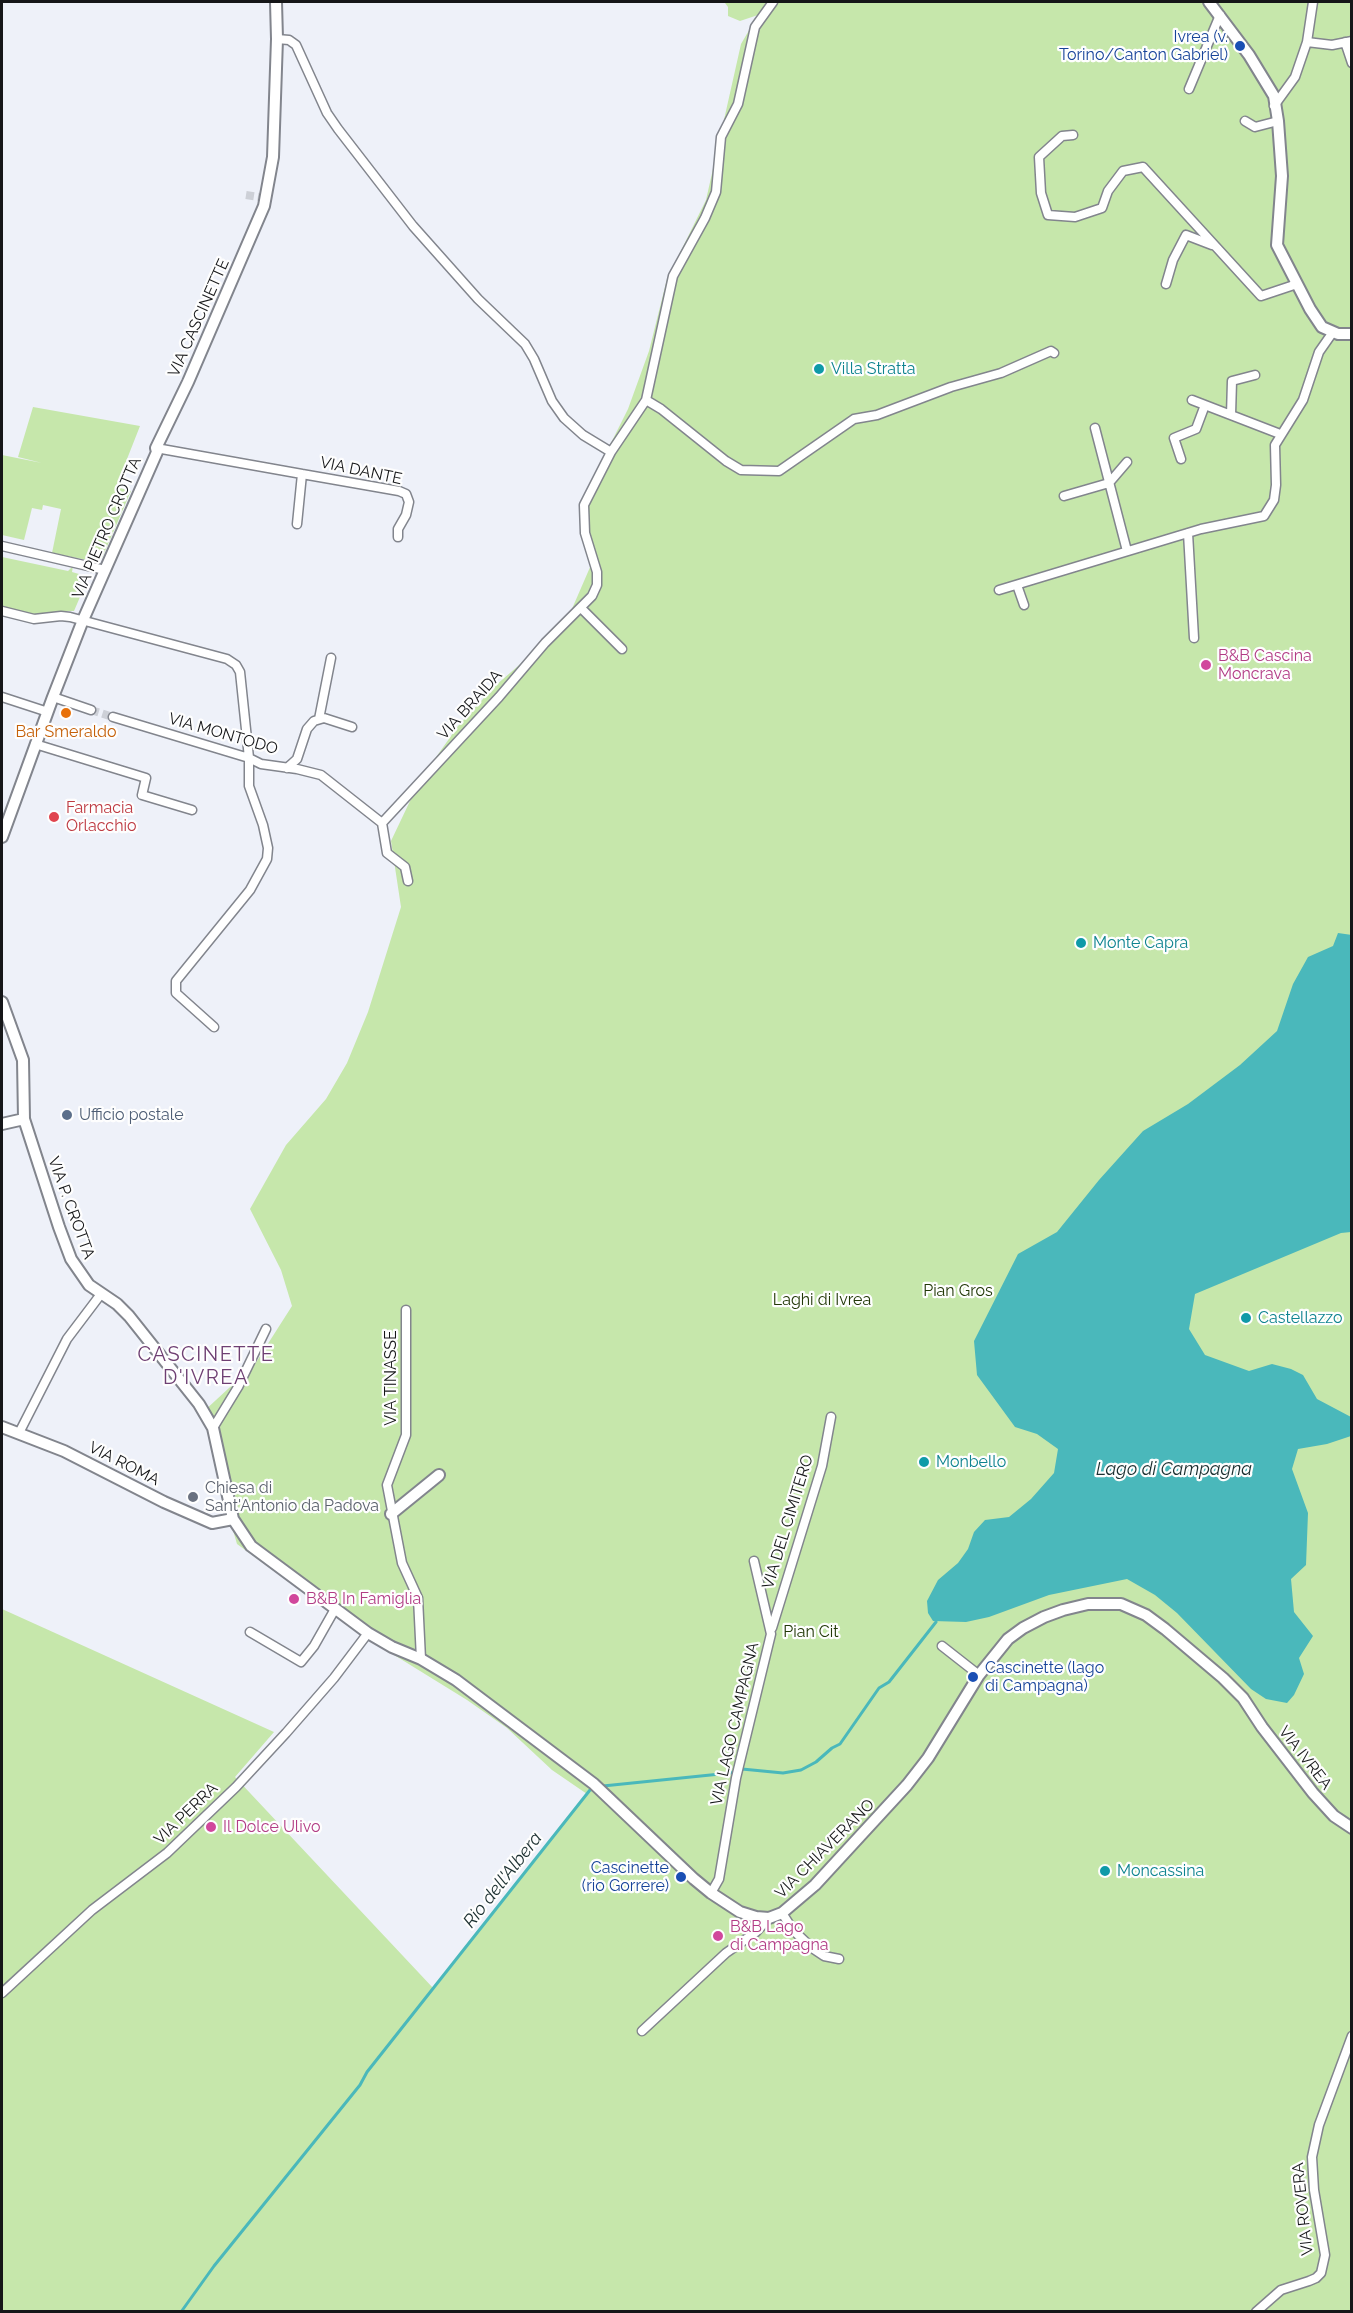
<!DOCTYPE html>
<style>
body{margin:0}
#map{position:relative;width:1353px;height:2313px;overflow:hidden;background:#eef1f9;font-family:Raleway,sans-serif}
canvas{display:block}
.frame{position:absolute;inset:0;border:3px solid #151618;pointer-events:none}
</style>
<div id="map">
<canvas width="1353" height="2313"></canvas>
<div class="frame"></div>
</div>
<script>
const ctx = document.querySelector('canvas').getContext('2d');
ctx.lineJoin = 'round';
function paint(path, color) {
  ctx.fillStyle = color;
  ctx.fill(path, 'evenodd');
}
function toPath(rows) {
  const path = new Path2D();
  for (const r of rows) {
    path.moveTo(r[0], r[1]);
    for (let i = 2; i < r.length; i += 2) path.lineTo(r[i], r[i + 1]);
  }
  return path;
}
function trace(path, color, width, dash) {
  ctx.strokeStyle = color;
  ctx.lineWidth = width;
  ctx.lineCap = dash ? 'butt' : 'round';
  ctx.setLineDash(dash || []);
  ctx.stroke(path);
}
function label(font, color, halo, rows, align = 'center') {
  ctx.font = font + ' Raleway,sans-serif';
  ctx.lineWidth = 4.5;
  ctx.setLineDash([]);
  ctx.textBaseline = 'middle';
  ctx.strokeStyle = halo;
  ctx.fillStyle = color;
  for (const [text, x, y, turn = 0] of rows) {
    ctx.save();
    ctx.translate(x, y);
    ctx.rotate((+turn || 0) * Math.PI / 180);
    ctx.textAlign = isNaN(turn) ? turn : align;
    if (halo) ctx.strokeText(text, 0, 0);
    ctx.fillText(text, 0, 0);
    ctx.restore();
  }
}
paint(toPath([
 [710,2,1351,2,1351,2311,2,2312,2,1609,274,1732,235,1777,434,1989,587,1794,552,1770,507,1728,467,1700,365,1637,237,1544,219,1482,212,1429,203,1412,255,1364,292,1306,281,1270,250,1209,286,1145,326,1099,347,1063,368,1012,401,907,391,841,420,780,458,726,495,686,533,653,568,618,591,565,583,508,597,471,628,409,649,351,667,279,706,200,741,44,758,15,740,21,728,16,728,7,725,3],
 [33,407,140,426,116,487,131,491,102,558,97,562,52,553,61,509,43,505,42,510,32,508,24,540,2,535,2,455,42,463,18,457],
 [2,557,68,571,73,566,72,572,79,574,78,581,86,583,74,611,61,611,41,616,2,610]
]), '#c6e7ab');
paint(toPath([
 [1338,933,1352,935,1351,1232,1341,1233,1195,1294,1189,1329,1205,1355,1249,1371,1272,1364,1291,1369,1303,1375,1317,1399,1351,1417,1351,1436,1327,1444,1298,1449,1292,1469,1308,1513,1306,1565,1291,1579,1294,1612,1313,1636,1299,1658,1304,1674,1294,1695,1287,1703,1266,1699,1251,1689,1177,1613,1155,1595,1127,1579,1049,1595,989,1617,966,1622,933,1621,928,1613,927,1601,938,1580,958,1563,968,1549,974,1532,985,1520,1009,1517,1031,1499,1054,1473,1058,1449,1037,1434,1015,1427,977,1375,974,1341,1018,1254,1057,1232,1099,1180,1143,1131,1188,1104,1240,1065,1277,1031,1293,984,1308,957,1333,946]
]), '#4ab8bb');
trace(toPath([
 [181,2312,214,2266,360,2085,367,2072,590,1790,603,1786,730,1773,742,1769,783,1773,801,1770,816,1762,832,1748,840,1744,879,1688,889,1682,936,1622]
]), '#4ab8bb', 3);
trace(toPath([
 [246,195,259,197],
 [91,710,113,717]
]), '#cdd0d7', 8, [8, 4]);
const minor = toPath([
 [277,39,289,40,296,45,327,113,338,129,413,226,478,299,525,344,534,359,552,401,564,418,583,435,611,452],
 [1307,42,1332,45,1352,41],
 [1345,42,1352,63],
 [1189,89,1220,15],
 [1274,106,1295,77,1307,42,1313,2],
 [1245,121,1255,127,1278,121],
 [1073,135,1062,136,1039,157,1041,193,1048,215,1075,217,1102,208,1108,191,1123,171,1143,167,1261,296,1297,284],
 [1166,284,1173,260,1186,235,1212,245],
 [646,400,661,409,726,461,741,470,779,471,854,419,877,415,951,387,1001,373,1051,351,1054,353],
 [1192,400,1280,434],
 [1231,415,1232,381,1255,375],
 [1095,428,1127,551],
 [156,448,302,474,297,524],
 [1181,459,1174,438,1196,429,1205,405],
 [302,474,399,491,406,494,409,502,406,515,398,529,398,537],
 [1064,496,1109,483,1127,462],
 [1188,533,1194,638],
 [2,546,105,570],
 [1017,585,1024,605],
 [999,590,1201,529,1264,516,1274,500,1276,485,1275,445,1303,400,1319,352,1333,332],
 [581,608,622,649],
 [2,611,34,619,61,616,70,617,227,659,236,665,240,672,249,758,249,786,263,825,268,848,267,859,250,890,176,981,176,993,214,1027],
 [2,697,48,712],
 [53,697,91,710],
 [113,717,249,758,261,764,297,769,321,775,382,823],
 [319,719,331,658],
 [35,744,146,778,142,795,192,810],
 [287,768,297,759,307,729,314,721,324,718,352,727],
 [382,823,499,697,545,643,592,596,597,585,597,572,585,533,584,505,611,452,646,400,673,276,705,218,716,192,721,137,738,104,755,27,773,2],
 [382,823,387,853,405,867,408,881],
 [406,1310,406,1435,387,1485,402,1563,418,1598,421,1659],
 [213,1428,238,1387,266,1329],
 [19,1433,67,1339,101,1294],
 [772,1628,822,1466,831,1417],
 [250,1632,301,1662,314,1646,335,1609],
 [942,1646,979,1675],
 [711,1893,719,1879,736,1778,771,1634,754,1561],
 [782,1913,793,1930,812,1948,824,1956,839,1959],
 [2,1993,92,1910,167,1853,236,1787,286,1733,334,1678,368,1633],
 [642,2031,726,1953,756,1932,769,1918],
 [1256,2312,1281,2290,1309,2281,1316,2278,1321,2273,1325,2255,1314,2190,1312,2157,1319,2125,1352,2036]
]);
const tertiary = toPath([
 [2,837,53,697,83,620,157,452,156,448,188,382,264,206,273,157,277,39,276,2],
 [2,1002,23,1060,24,1119,59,1227,71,1259,89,1285,117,1304,129,1316,199,1404,213,1428,233,1519,251,1546,368,1633,392,1647,421,1659,456,1680,594,1784,694,1879,711,1893,740,1912,756,1917,769,1918,782,1913,815,1885,907,1785,928,1758,979,1675,1008,1639,1023,1628,1044,1617,1063,1610,1088,1604,1121,1604,1146,1615,1165,1629,1223,1678,1243,1698,1262,1727,1313,1793,1334,1816,1352,1828],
 [2,1124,24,1119],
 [2,1427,64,1451,164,1502,212,1523,233,1519],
 [391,1514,439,1475]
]);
const secondary = toPath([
 [1209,2,1249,55,1274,96,1278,121,1282,176,1277,245,1310,309,1322,327,1338,334,1352,334]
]);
trace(minor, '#82858d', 11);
trace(tertiary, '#82858d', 14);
trace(secondary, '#82858d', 14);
trace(minor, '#fff', 8);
trace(tertiary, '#fff', 10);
trace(secondary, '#fff', 10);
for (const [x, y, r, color] of [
 [1240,46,6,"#1a4fb4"],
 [819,369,6,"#0f9aa8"],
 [1206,665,6,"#d1479c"],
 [66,713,6,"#e8710a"],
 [54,817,6,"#e0444e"],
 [1081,943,6,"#0f9aa8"],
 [67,1115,6,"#5c6f8a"],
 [1246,1318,6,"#0f9aa8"],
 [924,1462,6,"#0f9aa8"],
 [193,1497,6,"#6b7280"],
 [294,1599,6,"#d1479c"],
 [973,1677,6,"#1a4fb4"],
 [211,1827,6,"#d1479c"],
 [1105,1871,6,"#0f9aa8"],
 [681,1877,6,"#1a4fb4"],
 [718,1936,6,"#d1479c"]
]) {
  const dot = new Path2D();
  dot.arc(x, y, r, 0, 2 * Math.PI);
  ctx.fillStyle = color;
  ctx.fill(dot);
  trace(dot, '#fefefe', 2);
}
label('16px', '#164399', '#fefefe', [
 ["Ivrea (v.",1228,37],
 ["Torino/Canton Gabriel)",1228,55],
 ["Cascinette (lago",985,1668,"left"],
 ["di Campagna)",985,1686,"left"],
 ["Cascinette",669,1868],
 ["(rio Gorrere)",669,1886]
], 'right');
label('16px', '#151618', '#fefefe', [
 ["VIA CASCINETTE",199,318,-66],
 ["VIA DANTE",361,471,12],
 ["VIA PIETRO CROTTA",107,528,-67],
 ["VIA BRAIDA",470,705,-48],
 ["VIA MONTODO",223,734,16],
 ["VIA P. CROTTA",71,1208,70],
 ["VIA TINASSE",391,1378,-90],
 ["VIA ROMA",124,1464,27],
 ["VIA DEL CIMITERO",788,1522,-73],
 ["VIA LAGO CAMPAGNA",735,1724,-77],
 ["VIA IVREA",1305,1758,52],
 ["VIA PERRA",186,1814,-44],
 ["VIA CHIAVERANO",825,1849,-45],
 ["VIA ROVERA",1303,2209,-96]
]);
label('16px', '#0d838f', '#fefefe', [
 ["Villa Stratta",831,369],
 ["Monte Capra",1093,943],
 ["Castellazzo",1258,1318],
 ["Monbello",936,1462],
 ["Moncassina",1117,1871]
], 'left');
label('16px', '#b23c85', '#fefefe', [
 ["B&B Cascina",1218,656],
 ["Moncrava",1218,674],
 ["B&B In Famiglia",306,1599],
 ["Il Dolce Ulivo",223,1827],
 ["B&B Lago",730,1927],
 ["di Campagna",730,1945]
], 'left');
label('16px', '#c56008', '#fefefe', [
 ["Bar Smeraldo",66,732]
]);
label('16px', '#be3a42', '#fefefe', [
 ["Farmacia",66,808],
 ["Orlacchio",66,826]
], 'left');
label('16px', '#4e5e75', '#fefefe', [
 ["Ufficio postale",79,1115]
], 'left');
label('16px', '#223807', '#fefefe', [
 ["Pian Gros",958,1291],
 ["Laghi di Ivrea",822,1300],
 ["Pian Cit",811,1632]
]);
label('16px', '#5b616d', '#fefefe', [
 ["Chiesa di",205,1488],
 ["Sant'Antonio da Padova",205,1506]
], 'left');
label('italic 18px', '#1b2f30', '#fefefe', [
 ["Lago di Campagna",1174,1470],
 ["Rio dell'Albera",503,1880,-52]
]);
ctx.letterSpacing = '1.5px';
label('20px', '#6e3f73', '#fefefe', [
 ["CASCINETTE",206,1355],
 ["D'IVREA",206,1378]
]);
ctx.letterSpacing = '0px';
</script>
